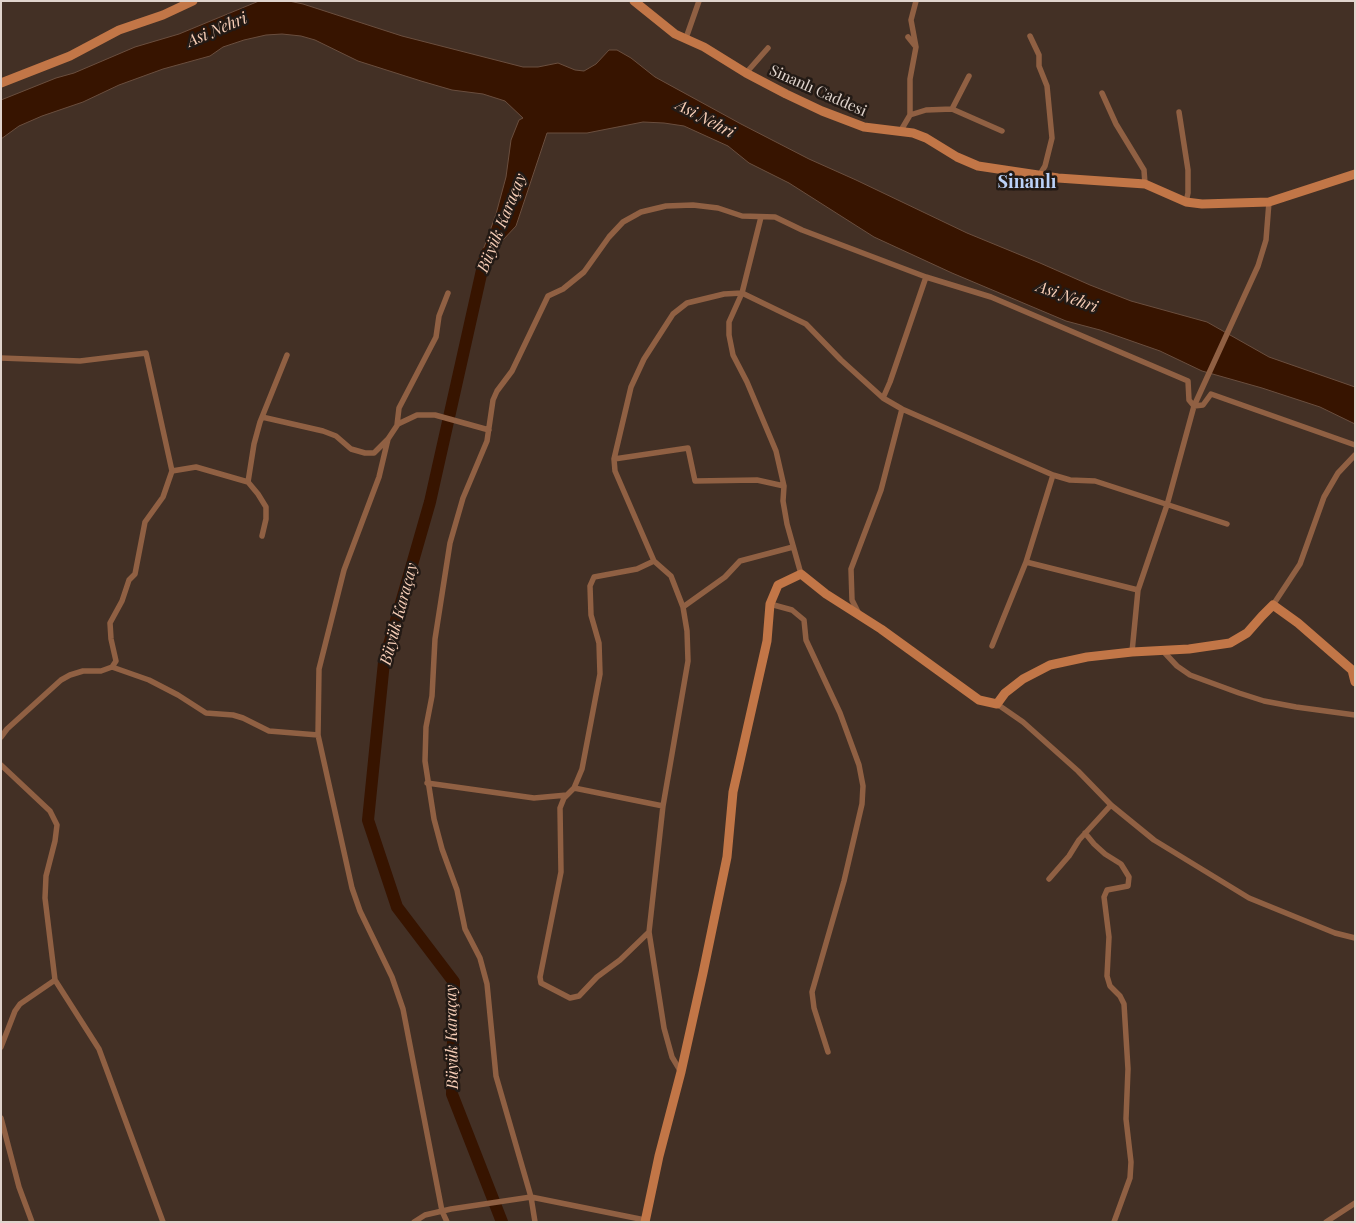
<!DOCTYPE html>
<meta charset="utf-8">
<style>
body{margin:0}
#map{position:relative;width:1356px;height:1223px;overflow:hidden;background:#433025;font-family:"Playfair Display",serif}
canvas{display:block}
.frame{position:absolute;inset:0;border:2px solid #e0d4cd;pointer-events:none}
</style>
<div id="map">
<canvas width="1356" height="1223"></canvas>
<div class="frame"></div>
</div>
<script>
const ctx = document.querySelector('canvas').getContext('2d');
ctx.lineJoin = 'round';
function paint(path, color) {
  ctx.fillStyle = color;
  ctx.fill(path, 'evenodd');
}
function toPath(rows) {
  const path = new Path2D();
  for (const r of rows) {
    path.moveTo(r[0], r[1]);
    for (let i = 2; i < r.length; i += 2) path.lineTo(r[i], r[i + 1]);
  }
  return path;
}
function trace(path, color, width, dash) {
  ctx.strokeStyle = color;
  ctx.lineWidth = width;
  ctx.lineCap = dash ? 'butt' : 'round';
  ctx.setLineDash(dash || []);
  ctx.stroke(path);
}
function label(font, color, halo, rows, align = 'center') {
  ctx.font = font + ' "Playfair Display",serif';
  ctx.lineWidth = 5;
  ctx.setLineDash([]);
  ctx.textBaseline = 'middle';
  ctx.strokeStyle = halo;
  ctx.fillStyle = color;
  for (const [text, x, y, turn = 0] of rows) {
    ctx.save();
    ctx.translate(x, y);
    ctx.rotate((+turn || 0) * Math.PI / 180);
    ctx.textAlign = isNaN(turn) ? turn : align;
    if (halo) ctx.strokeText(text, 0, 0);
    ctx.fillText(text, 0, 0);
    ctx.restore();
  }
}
const water = toPath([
 [259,1,289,1,303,4,402,36,523,67,538,67,558,63,575,70,584,71,596,64,609,50,617,50,631,58,655,77,741,124,809,159,856,180,967,233,1040,263,1090,285,1131,301,1207,322,1269,357,1355,387,1355,424,1320,407,1262,388,1202,371,1160,351,1100,330,1066,321,952,273,874,237,789,183,749,163,728,146,684,126,664,123,643,122,587,133,547,133,516,226,502,241,488,267,482,269,477,267,496,214,506,177,511,140,519,120,523,118,505,101,483,94,452,90,421,81,358,61,315,40,301,36,282,34,266,35,244,40,223,47,210,56,163,69,119,85,83,102,42,116,19,126,1,139,1,100,56,78,74,73,135,47,179,34,259,1]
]);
paint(water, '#371400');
trace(water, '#6a4e3e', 1);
trace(toPath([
 [487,253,484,261,430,502,384,662,368,820,397,907,454,982,452,1094,502,1222]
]), '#371400', 12);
trace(toPath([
 [1030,36,1039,55,1039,66,1047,86,1052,138,1045,166,1039,176],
 [686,38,699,1],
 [916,47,911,20,916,1],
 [746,73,768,48],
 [1102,93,1116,124,1144,170,1145,184],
 [952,109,969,76],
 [1179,112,1188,170,1188,193,1186,202],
 [910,115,926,110,952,109,1002,131],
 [900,132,910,115,910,79,916,47,908,37],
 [761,217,742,293,729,322,729,335,733,355,747,382,776,451,784,486,783,501,787,524,801,574],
 [1,358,80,361,146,353,172,471],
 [883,398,890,382,926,277],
 [262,417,323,431,336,436,351,449,365,453,374,453,388,439,398,424,417,415,435,415,489,430],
 [397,425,399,408,436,337,439,316,448,293],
 [388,439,379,477,344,570,319,669,318,735,352,888,360,911,392,977,403,1009,442,1211,447,1222],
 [614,459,688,448,695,481,757,480,784,486],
 [248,482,258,494,266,507,266,519,262,536],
 [1026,562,1138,590],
 [770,604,792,610,804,620,806,640,840,713,859,765,863,786,862,804,844,881,812,992,814,1008,828,1052],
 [1273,605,1300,564,1324,497,1338,473,1355,455],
 [683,607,725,577,740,561,793,547],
 [859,614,852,600,851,569,881,490,902,409],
 [992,646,1026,562,1053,475],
 [1163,651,1177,666,1190,675,1239,693,1264,701,1296,707,1355,715],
 [1132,652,1138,590,1167,505,1194,406,1258,266,1266,240,1269,202],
 [112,667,149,680,178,695,206,713,233,715,243,718,269,731,318,735],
 [997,704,1023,722,1078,771,1111,805,1154,840,1249,898,1335,933,1355,938],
 [1,737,7,729,61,680,70,675,83,671,101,671,112,667,116,661,111,639,110,623,122,601,129,580,135,574,145,522,163,497,172,471,196,467,248,482,254,444,260,422,287,355],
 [1,765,50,811,57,825,55,841,46,876,45,898,55,980,99,1049,163,1222],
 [427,783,534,798,567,795],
 [574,788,663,806],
 [1085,833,1094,844,1105,854,1121,864,1129,877,1128,886,1107,890,1104,897,1109,937,1107,976,1110,986,1120,996,1124,1004,1128,1069,1126,1119,1131,1162,1130,1178,1114,1222],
 [1049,879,1069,856,1079,840,1111,805],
 [649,932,620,960,597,977,579,996,570,998,541,983,540,977,561,872,560,808,564,798,574,788,582,769,600,674,599,643,591,615,590,586,594,577,637,569,654,561],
 [1,1047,15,1011,20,1004,55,980],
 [681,1072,672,1057,664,1028,649,932,663,806,688,661,687,631,683,607,671,576,654,561,615,471,614,459,631,387,644,359,673,314,687,303,724,294,742,293,806,324,841,360,883,398,902,409,1053,475,1070,480,1095,481,1227,524],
 [1,1118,19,1187,32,1222],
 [414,1222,425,1215,451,1209,531,1197,645,1220],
 [535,1222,531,1197,496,1076,487,984,480,958,465,929,457,890,442,849,434,819,425,761,426,727,432,696,435,639,450,543,463,498,487,441,493,400,497,391,512,371,548,296,563,289,584,272,609,237,623,222,641,212,666,206,693,205,718,208,742,216,775,217,802,230,926,277,991,297,1188,381,1189,400,1194,406,1203,405,1211,394,1355,445],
 [1326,1222,1355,1203]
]), '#906043', 5.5);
trace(toPath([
 [634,1,675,34,704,47,746,73,786,94,822,111,864,127,913,133,926,138,957,157,978,166,1058,178,1145,184,1186,202,1202,204,1269,202,1355,174],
 [1,83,70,56,119,30,163,15,193,1],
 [645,1222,659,1156,681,1072,703,973,727,857,733,792,767,641,770,604,778,585,801,574,826,594,881,629,979,700,997,704,1005,693,1023,679,1050,665,1087,657,1132,652,1189,649,1230,643,1247,633,1262,616,1273,605,1298,623,1352,670,1355,682]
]), '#c27647', 9);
label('15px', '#e0d4cd', '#231a15', [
 ["Sinanlı Caddesi",818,91,24]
]);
label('italic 16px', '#f7ceb7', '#231a15', [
 ["Asi Nehri",217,30,-23],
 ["Asi Nehri",705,119,28],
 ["Büyük Karaçay",502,223,-68],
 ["Asi Nehri",1067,297,20],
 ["Büyük Karaçay",399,614,-75],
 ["Büyük Karaçay",452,1037,-91]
]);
label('bold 18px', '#bbd2f9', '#231a15', [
 ["Sinanlı",1027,182]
]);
</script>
